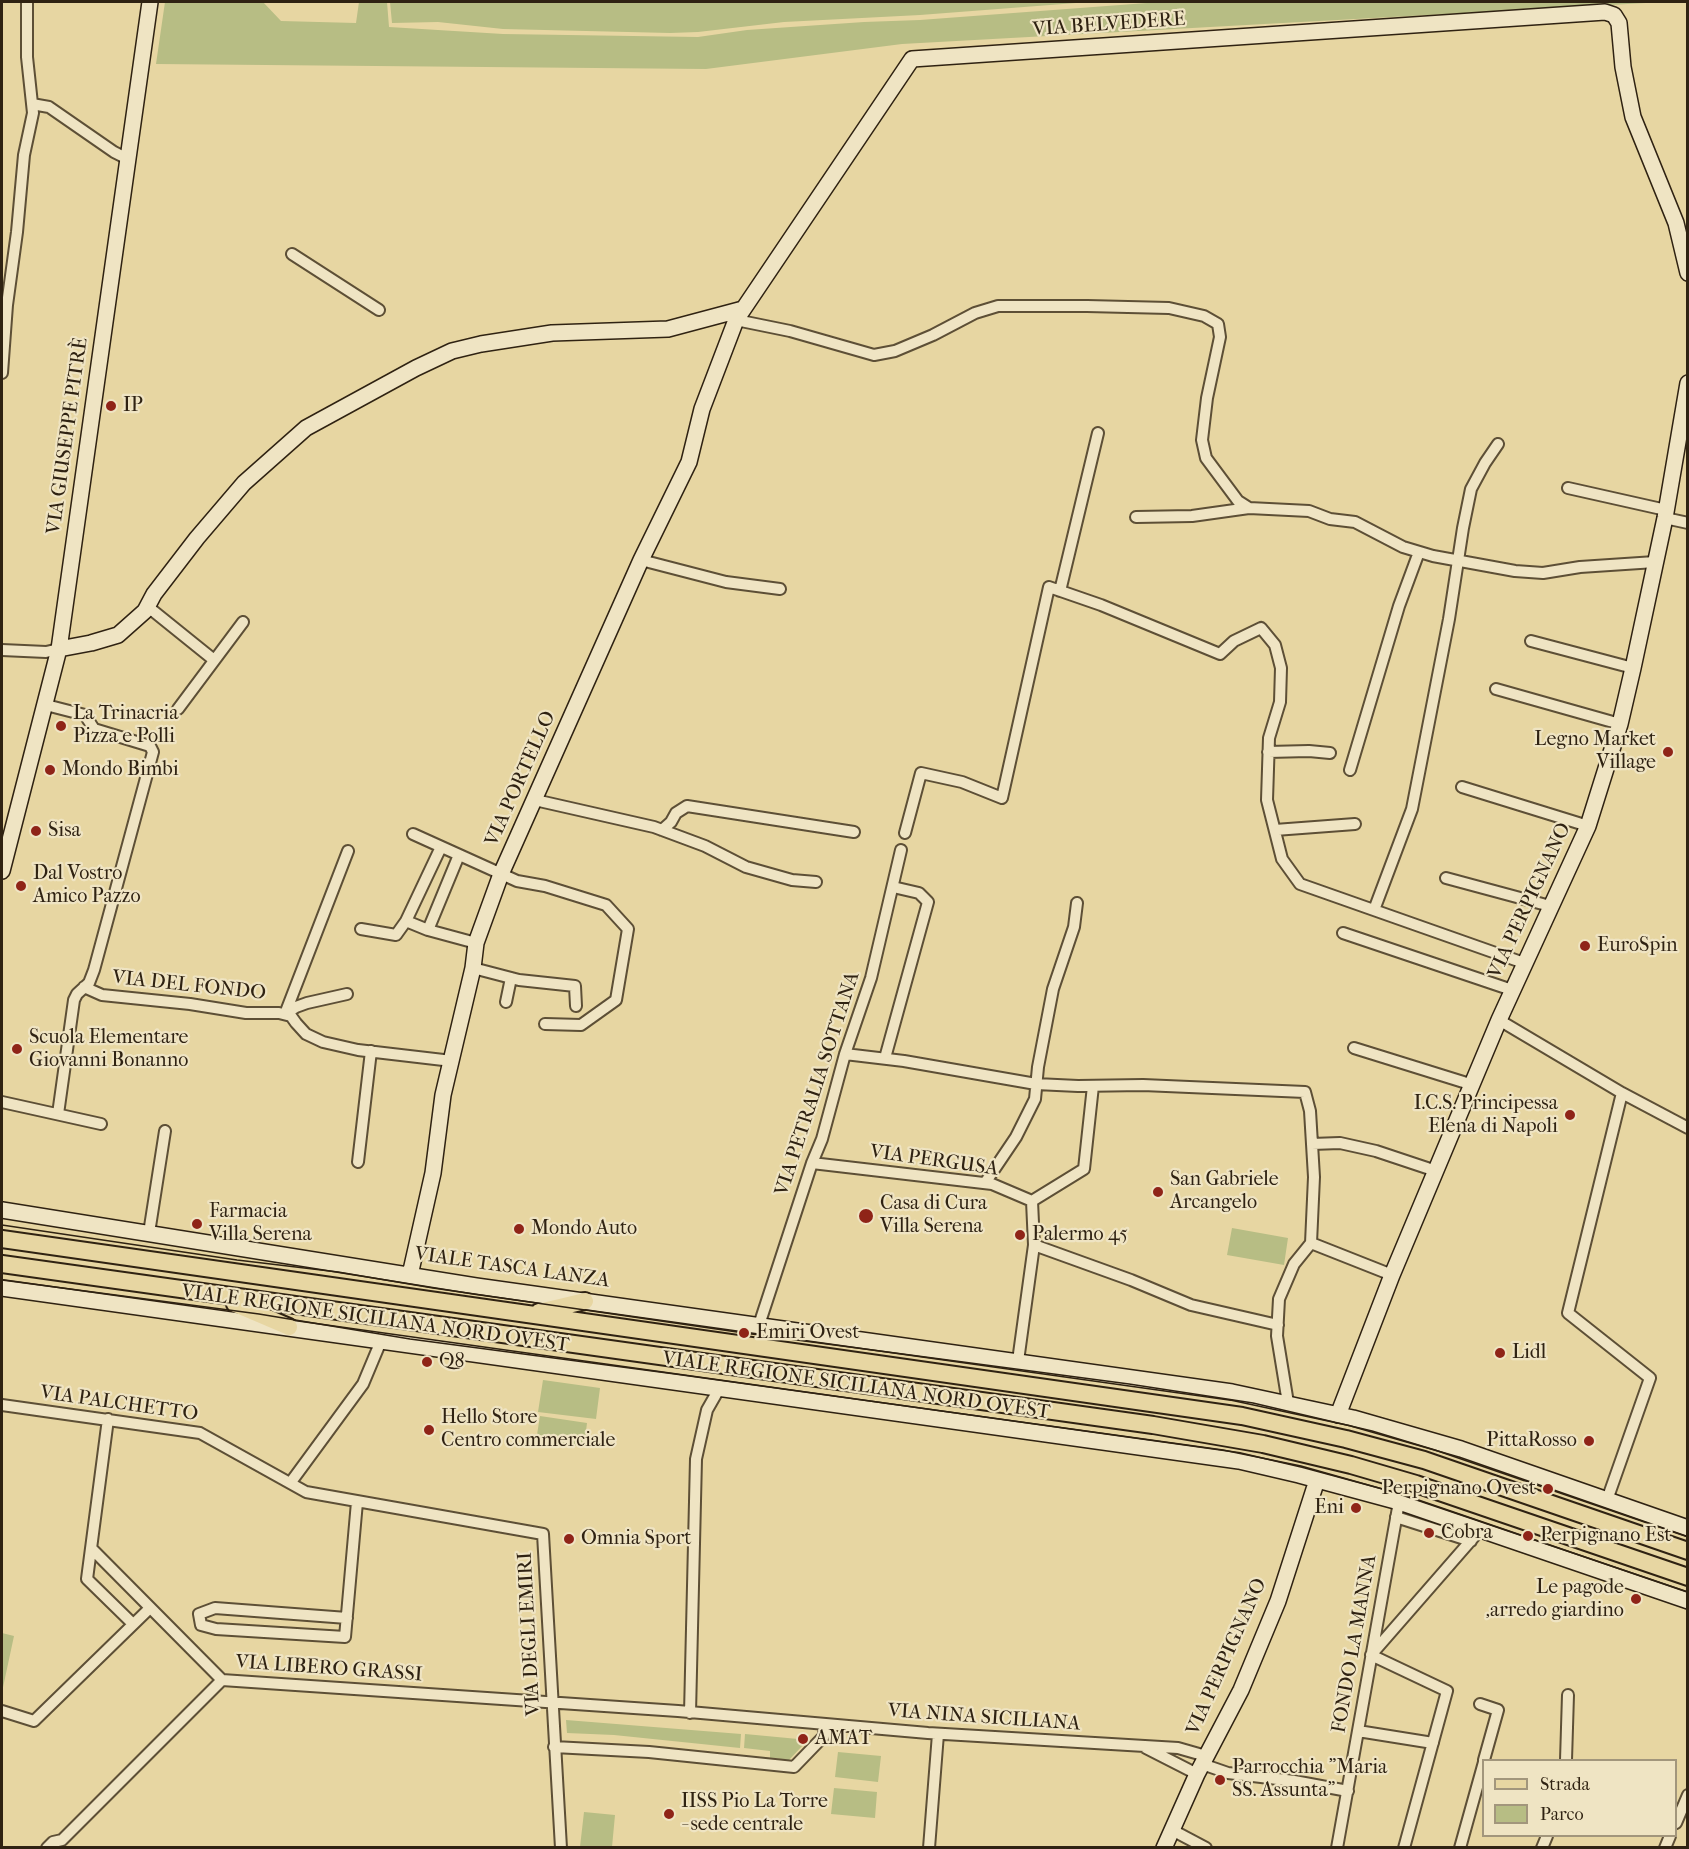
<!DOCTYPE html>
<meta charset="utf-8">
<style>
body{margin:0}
#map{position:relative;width:1689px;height:1849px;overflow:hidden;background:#e7d6a2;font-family:"IM FELL French Canon",serif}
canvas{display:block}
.frame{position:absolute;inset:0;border:3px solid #2f2212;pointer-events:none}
.legend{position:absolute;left:1482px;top:1759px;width:195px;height:78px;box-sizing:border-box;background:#efe4c3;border:2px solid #a2967c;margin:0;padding:8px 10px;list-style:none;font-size:18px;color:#2f2212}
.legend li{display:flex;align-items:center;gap:12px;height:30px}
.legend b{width:30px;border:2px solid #a2967c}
</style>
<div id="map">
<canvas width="1689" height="1849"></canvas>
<div class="frame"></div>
<ul class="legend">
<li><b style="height:8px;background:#e7d6a2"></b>Strada</li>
<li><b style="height:16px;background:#b7bd84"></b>Parco</li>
</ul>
</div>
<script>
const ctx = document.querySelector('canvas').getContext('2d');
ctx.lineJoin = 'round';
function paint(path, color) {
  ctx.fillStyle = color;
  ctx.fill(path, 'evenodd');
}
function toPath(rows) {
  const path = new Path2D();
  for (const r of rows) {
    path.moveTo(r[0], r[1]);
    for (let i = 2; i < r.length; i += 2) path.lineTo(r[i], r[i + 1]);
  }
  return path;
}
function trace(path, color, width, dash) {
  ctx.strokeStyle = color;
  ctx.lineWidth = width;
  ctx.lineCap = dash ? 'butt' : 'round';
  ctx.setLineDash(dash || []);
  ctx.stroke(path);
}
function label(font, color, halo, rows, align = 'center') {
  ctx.font = font + ' "IM FELL French Canon",serif';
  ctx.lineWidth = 4.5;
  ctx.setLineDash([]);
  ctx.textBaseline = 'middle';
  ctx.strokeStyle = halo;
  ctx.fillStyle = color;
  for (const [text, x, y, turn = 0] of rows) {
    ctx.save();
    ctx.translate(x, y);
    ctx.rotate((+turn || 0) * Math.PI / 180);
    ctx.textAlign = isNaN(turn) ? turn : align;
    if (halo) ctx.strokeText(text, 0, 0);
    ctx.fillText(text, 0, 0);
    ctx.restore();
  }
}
paint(toPath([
 [165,2,263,2,281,21,356,23,359,2,387,2,389,27,503,34,698,37,747,30,864,22,920,20,1160,2,1664,2,902,44,706,69,156,64],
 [390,2,1089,2,920,15,784,22,698,32,670,33,503,29,438,22,392,23],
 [1232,1228,1288,1238,1284,1265,1227,1255],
 [543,1380,600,1388,596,1419,538,1412],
 [540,1416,587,1423,584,1447,536,1441],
 [2,1633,14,1636,2,1692],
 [566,1720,741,1734,740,1748,614,1735,567,1733],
 [745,1734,798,1739,798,1743,804,1744,789,1760,770,1758,770,1751,744,1748],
 [838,1752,881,1756,878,1782,835,1777],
 [834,1788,877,1792,875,1818,831,1814],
 [584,1812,615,1815,612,1847,580,1847]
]), '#b7bd84');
const street = toPath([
 [32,104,49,107,114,152,128,159],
 [292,254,379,310],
 [736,320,790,331,874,355,895,351,933,335,975,313,998,306,1087,306,1169,308,1204,316,1218,324,1220,337,1207,398,1202,440,1206,458,1238,501,1249,508,1309,511,1330,519,1355,522,1403,547,1433,556,1515,571,1543,573,1580,567,1655,562],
 [2,373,7,305,17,232,24,155,33,113,27,57,27,2],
 [1568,488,1666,510],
 [1136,517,1192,516,1249,508],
 [1665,518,1688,523],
 [641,560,726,582,780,589],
 [1060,591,1098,433],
 [147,606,214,660],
 [1531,641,1633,668],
 [2,650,46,652,59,649],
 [1496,689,1620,724],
 [46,705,85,715,94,729,150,746,153,752,94,970,89,983,77,994,74,1000,58,1114],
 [178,709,243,622],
 [1268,752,1309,751,1330,753],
 [1350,770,1399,606,1419,552],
 [1462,787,1588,826],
 [535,800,654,827,705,846,746,867,792,880,816,882],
 [662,830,671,822,676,813,687,806,854,832],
 [1275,830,1355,824],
 [905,833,921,773,962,782,1002,798,1049,587,1101,605,1220,654,1234,641,1261,628,1275,645,1281,668,1280,702,1269,738,1267,800,1282,859,1300,884,1524,963],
 [413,834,517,881,545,886,606,905,628,929,616,1000,581,1025,545,1024],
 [1446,878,1550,906],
 [1374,910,1412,809,1449,619,1463,528,1471,489,1485,463,1498,444],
 [406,921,441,847],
 [361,929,396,935,406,921,428,930,476,943],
 [428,930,459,855],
 [1343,933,1512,990],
 [473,968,519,980,575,986,576,1006],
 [84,987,102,995,190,1004,246,1013,279,1013,291,1016,296,1023,306,1034,323,1042,358,1050,452,1061],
 [506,1002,511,978],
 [285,1014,348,851],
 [285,1014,296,1007,307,1003,347,994],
 [1499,1020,1622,1093,1688,1128],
 [1354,1048,1473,1085],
 [845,1054,904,1061,1036,1084,1078,1086,1143,1085,1305,1092,1310,1111,1314,1177,1311,1243],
 [885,1058,928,902,919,893,893,887],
 [2,1102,101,1124],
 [1312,1144,1340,1143,1376,1151,1436,1171],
 [358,1162,371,1051],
 [812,1163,992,1184,1032,1201,1034,1245,1018,1361],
 [985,1183,1016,1137,1035,1099,1038,1067,1053,989,1074,927,1077,903],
 [1032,1201,1084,1169,1093,1086],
 [149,1233,165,1131],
 [1034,1245,1131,1280,1191,1305,1278,1325],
 [759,1325,812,1163,822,1139,845,1054,871,978,901,850],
 [1288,1403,1277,1336,1279,1299,1294,1264,1311,1243,1392,1275],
 [2,1405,200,1433,306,1492,543,1534,561,1848],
 [108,1419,87,1579,133,1624],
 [291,1482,363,1384,381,1341],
 [1607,1500,1650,1378,1568,1313,1622,1093],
 [1396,1517,1471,1541],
 [91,1548,222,1680],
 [347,1618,215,1608,199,1614,201,1625,216,1629,345,1637,357,1502],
 [1480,1704,1498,1710,1484,1760],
 [2,1711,34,1721,150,1608],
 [690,1713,696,1459,707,1410,719,1389],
 [1358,1731,1433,1743],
 [554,1747,649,1752,794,1767,824,1736,825,1725],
 [1146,1748,1197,1774],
 [1566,1760,1568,1695],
 [1202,1764,1228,1773,1294,1781,1348,1791],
 [1676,1823,1688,1795],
 [1172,1830,1206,1848],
 [62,1840,222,1680,678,1711,928,1733,1178,1748,1206,1756],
 [47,1848,53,1842,62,1840],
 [929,1848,938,1734],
 [1337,1848,1399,1502],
 [1404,1848,1447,1691,1371,1655,1480,1530],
 [1460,1848,1484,1762],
 [1542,1848,1547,1836],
 [1665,1848,1670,1836]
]);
const secondary = toPath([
 [59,649,91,643,118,635,145,611,154,594,197,538,244,483,306,428,416,368,452,351,481,344,552,333,668,329,743,309],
 [2,871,59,649,150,2],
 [2,1210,476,1286,1232,1392,1353,1418,1461,1449,1688,1528],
 [410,1275,433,1173,443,1095,473,968,476,943,501,874,641,560,689,462,702,409,736,320,912,59,1605,12,1614,15,1619,23,1623,67,1633,117,1676,223,1688,273],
 [2,1288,1239,1461,1299,1475,1399,1502,1688,1601],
 [1338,1415,1392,1275,1499,1020,1588,826,1620,724,1633,668,1665,518,1688,383],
 [1164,1848,1197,1774,1241,1690,1278,1601,1317,1480]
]);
const primary = toPath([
 [2,1239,1242,1416,1346,1439,1424,1460,1688,1551],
 [2,1264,1153,1425,1263,1444,1351,1465,1416,1484,1688,1577],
 [235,1304,289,1327],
 [539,1312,585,1301]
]);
trace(street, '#5d4f36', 14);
trace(secondary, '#2f2212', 18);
trace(primary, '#2f2212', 20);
trace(street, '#efe4c3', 10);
trace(secondary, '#efe4c3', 15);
trace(primary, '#e7d6a2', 16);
trace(toPath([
 [2,1225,237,1260,338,1272,433,1288,744,1333,1129,1384,1253,1403,1372,1431,1435,1450,1688,1537],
 [2,1280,259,1314,410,1339,675,1374,1223,1450,1301,1466,1393,1492,1688,1592]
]), '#2f2212', 1.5);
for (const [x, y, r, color] of [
 [111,406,6,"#8f2418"],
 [61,726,6,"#8f2418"],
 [1668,752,6,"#8f2418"],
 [50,770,6,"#8f2418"],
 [36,831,6,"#8f2418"],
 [21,886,6,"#8f2418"],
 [1585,946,6,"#8f2418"],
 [17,1049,6,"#8f2418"],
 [1570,1115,6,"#8f2418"],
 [1158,1192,6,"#8f2418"],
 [866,1216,8,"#8f2418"],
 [197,1224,6,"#8f2418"],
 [519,1229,6,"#8f2418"],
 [1020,1235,6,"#8f2418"],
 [744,1333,6,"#8f2418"],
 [1500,1353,6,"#8f2418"],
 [427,1362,6,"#8f2418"],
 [429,1430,6,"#8f2418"],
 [1589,1441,6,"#8f2418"],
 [1548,1489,6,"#8f2418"],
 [1356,1508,6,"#8f2418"],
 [1429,1533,6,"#8f2418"],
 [1528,1536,6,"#8f2418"],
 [569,1539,6,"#8f2418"],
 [1636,1599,6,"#8f2418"],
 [803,1739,6,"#8f2418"],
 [1220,1780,6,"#8f2418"],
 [669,1814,6,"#8f2418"]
]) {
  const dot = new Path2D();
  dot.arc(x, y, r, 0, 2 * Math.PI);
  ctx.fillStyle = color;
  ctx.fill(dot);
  trace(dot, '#efe4c3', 2);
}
label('20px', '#2f2212', '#efe4c3', [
 ["VIA BELVEDERE",1109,25,-4],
 ["VIA GIUSEPPE PITRÈ",68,436,-82],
 ["VIA PORTELLO",521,779,-66],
 ["VIA PERPIGNANO",1530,901,-65],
 ["VIA DEL FONDO",189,986,6],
 ["VIA PETRALIA SOTTANA",818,1084,-72],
 ["VIA PERGUSA",934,1161,8],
 ["VIALE TASCA LANZA",512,1268,8],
 ["VIALE REGIONE SICILIANA NORD OVEST",375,1319,8],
 ["VIALE REGIONE SICILIANA NORD OVEST",856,1386,8],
 ["VIA PALCHETTO",119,1404,8],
 ["VIA DEGLI EMIRI",530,1634,-93],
 ["FONDO LA MANNA",1355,1644,-80],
 ["VIA PERPIGNANO",1227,1657,-66],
 ["VIA LIBERO GRASSI",329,1669,4],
 ["VIA NINA SICILIANA",984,1718,4]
]);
label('20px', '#2f2212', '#efe4c3', [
 ["IP",123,406],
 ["La Trinacria",73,714],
 ["Pizza e Polli",73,737],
 ["Legno Market",1656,740,"right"],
 ["Village",1656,763,"right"],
 ["Mondo Bimbi",62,770],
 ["Sisa",48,831],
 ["Dal Vostro",33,874],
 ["Amico Pazzo",33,897],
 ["EuroSpin",1597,946],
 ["Scuola Elementare",29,1038],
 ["Giovanni Bonanno",29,1061],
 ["I.C.S. Principessa",1558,1104,"right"],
 ["Elena di Napoli",1558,1127,"right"],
 ["San Gabriele",1170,1180],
 ["Arcangelo",1170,1203],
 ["Casa di Cura",880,1204],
 ["Villa Serena",880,1227],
 ["Farmacia",209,1212],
 ["Villa Serena",209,1235],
 ["Mondo Auto",531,1229],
 ["Palermo 45",1032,1235],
 ["Emiri Ovest",756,1333],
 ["Lidl",1512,1353],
 ["Q8",439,1362],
 ["Hello Store",441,1418],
 ["Centro commerciale",441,1441],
 ["PittaRosso",1577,1441,"right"],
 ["Perpignano Ovest",1536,1489,"right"],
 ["Eni",1344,1508,"right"],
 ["Cobra",1441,1533],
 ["Perpignano Est",1540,1536],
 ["Omnia Sport",581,1539],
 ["Le pagode",1624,1588,"right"],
 [",arredo giardino",1624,1611,"right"],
 ["AMAT",815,1739],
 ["Parrocchia \"Maria",1232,1768],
 ["SS. Assunta\"",1232,1791],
 ["IISS Pio La Torre",681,1802],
 ["- sede centrale",681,1825]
], 'left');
</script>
